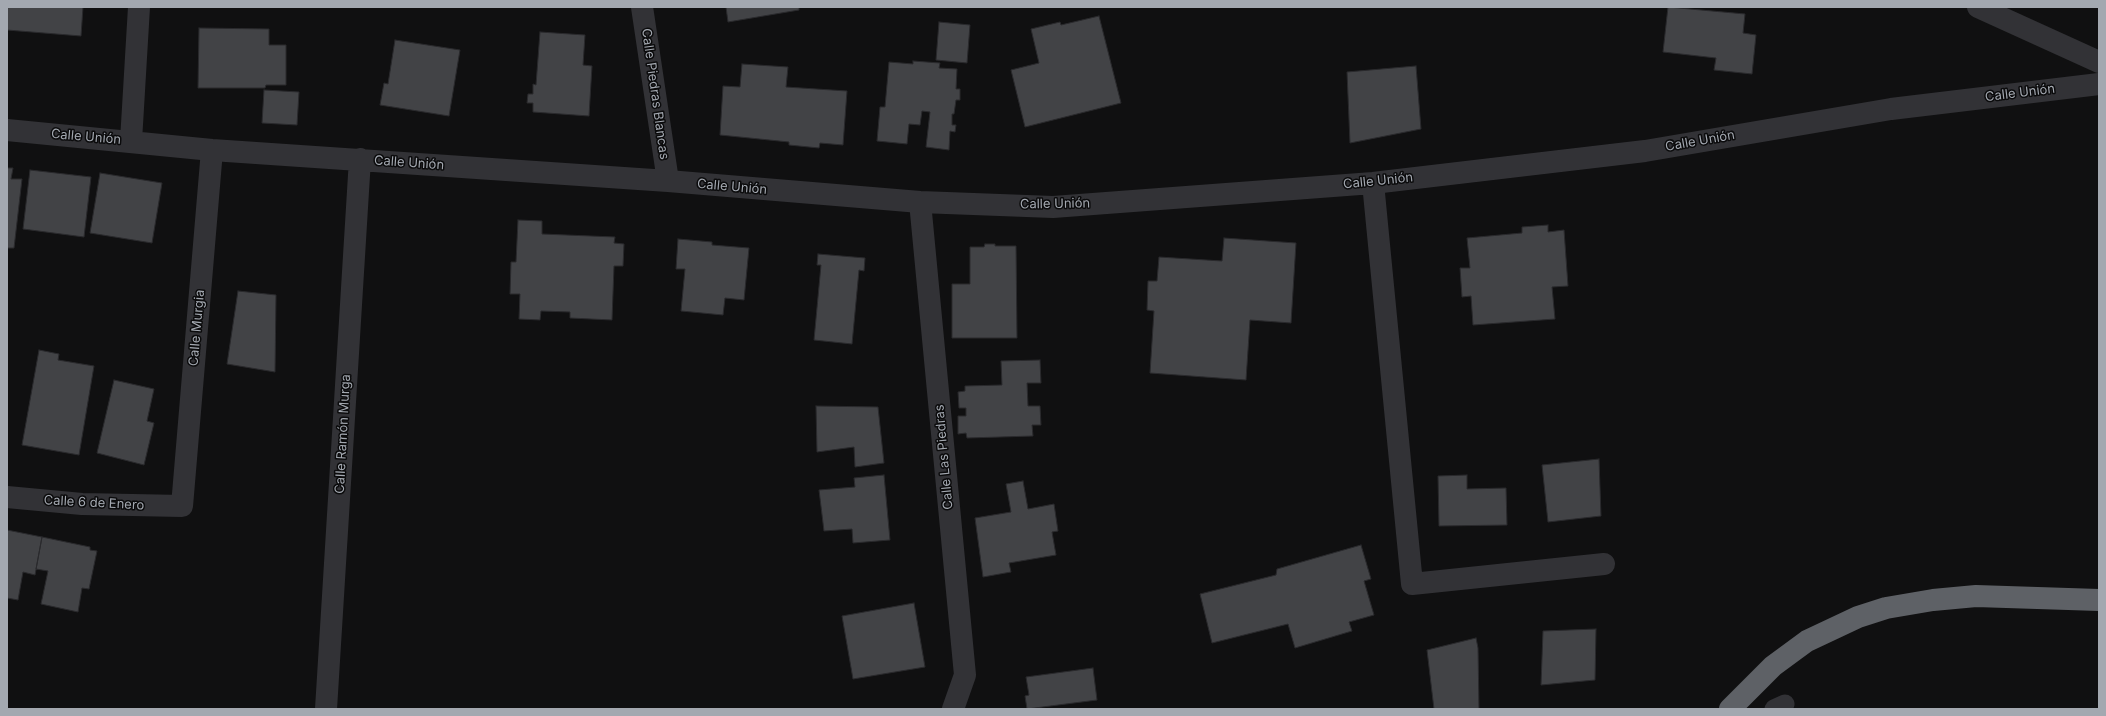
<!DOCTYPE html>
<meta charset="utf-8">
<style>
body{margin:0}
#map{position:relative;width:2106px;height:716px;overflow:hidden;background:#101011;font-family:Inter,sans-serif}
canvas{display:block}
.frame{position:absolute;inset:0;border:8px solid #a3a8b0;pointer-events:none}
</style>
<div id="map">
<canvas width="2106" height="716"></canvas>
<div class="frame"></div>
</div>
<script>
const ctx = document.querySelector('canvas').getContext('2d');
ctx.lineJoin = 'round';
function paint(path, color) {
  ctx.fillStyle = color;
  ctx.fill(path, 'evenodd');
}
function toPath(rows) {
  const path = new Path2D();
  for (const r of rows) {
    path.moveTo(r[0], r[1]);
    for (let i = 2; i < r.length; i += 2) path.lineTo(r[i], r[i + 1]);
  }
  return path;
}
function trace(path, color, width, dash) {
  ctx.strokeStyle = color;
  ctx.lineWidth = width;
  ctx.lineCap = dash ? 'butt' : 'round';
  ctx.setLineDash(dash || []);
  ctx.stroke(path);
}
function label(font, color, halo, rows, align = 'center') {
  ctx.font = font + ' Inter,sans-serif';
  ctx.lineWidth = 3;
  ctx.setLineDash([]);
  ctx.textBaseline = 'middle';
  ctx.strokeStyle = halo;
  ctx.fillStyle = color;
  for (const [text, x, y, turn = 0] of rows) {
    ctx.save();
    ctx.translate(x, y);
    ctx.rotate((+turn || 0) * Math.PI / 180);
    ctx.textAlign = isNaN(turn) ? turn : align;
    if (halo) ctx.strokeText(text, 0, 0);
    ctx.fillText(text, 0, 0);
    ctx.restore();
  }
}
const building = toPath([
 [7,7,83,7,81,36,7,30,7,7],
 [726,7,799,7,799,10,728,22,726,7],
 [1668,7,1745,14,1743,33,1756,35,1752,74,1714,70,1716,58,1663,52,1668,7],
 [1099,16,1121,103,1025,127,1011,70,1039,63,1031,29,1060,22,1061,25,1099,16],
 [939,22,970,25,967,63,936,60,939,22],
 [199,28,269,29,269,45,286,45,286,85,266,85,265,88,198,88,199,28],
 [540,32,585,35,583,65,592,66,589,116,533,112,533,103,527,103,528,94,533,94,533,84,536,85,540,32],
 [395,40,460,50,449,116,380,105,384,83,388,84,395,40],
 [913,61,940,63,939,68,957,69,956,89,960,89,960,100,956,100,954,114,952,114,952,125,956,125,955,132,950,131,949,150,926,147,930,112,922,111,920,125,909,124,907,144,877,141,880,107,885,107,889,62,913,64,913,61],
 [742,64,788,67,786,87,847,91,843,145,820,143,819,148,789,145,789,142,720,135,723,86,740,87,742,64],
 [1416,66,1421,129,1350,143,1347,72,1416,66],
 [264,90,299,92,297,125,262,123,264,90],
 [7,168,13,168,11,179,22,179,14,248,7,248,7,168],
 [30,170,91,177,84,237,23,229,30,170],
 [100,173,162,183,152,243,90,233,100,173],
 [518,220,542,221,542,234,615,237,614,243,624,244,623,266,614,266,612,320,570,318,570,312,541,311,540,320,519,319,520,294,510,294,511,262,516,262,518,220],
 [1548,225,1548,232,1564,230,1568,286,1552,287,1555,319,1473,325,1471,296,1462,297,1460,268,1470,268,1467,238,1522,233,1522,227,1548,225],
 [1224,238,1296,243,1291,323,1250,320,1246,380,1150,373,1154,311,1147,310,1148,281,1157,281,1159,257,1222,261,1224,238],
 [678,239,712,242,712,245,749,248,744,300,725,298,723,315,681,311,685,269,676,269,678,239],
 [985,244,995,244,995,246,1016,246,1017,338,952,338,952,284,970,284,970,247,984,247,985,244],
 [818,254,865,258,864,271,859,270,852,344,814,340,821,265,817,265,818,254],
 [238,291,276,295,275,372,227,364,238,291],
 [39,350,59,354,58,360,94,366,79,455,22,445,39,350],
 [1040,360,1041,383,1027,383,1028,406,1040,406,1041,425,1032,425,1033,436,967,438,966,433,958,434,958,416,966,416,966,408,959,408,958,392,965,391,965,386,1002,385,1001,361,1040,360],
 [114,380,154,389,147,421,154,423,144,465,97,453,114,380],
 [816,406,878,407,884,463,855,467,854,447,817,452,816,406],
 [1599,459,1601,516,1548,522,1542,465,1599,459],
 [884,475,890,540,853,543,852,529,824,531,819,490,855,487,854,478,884,475],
 [1467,475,1467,489,1506,488,1507,525,1439,526,1438,476,1467,475],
 [1023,481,1028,509,1054,504,1058,531,1052,532,1056,555,1009,563,1011,572,983,577,975,518,1011,512,1006,484,1023,481],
 [7,530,42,537,35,575,23,572,18,600,7,598,7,530],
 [42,537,90,547,90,550,97,551,89,589,82,588,78,612,41,604,48,571,36,569,42,537],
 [1361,545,1371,579,1364,581,1374,615,1349,622,1352,631,1295,648,1288,624,1212,643,1200,594,1276,575,1277,569,1361,545],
 [914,603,925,667,853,679,842,616,914,603],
 [1596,629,1595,680,1541,685,1543,631,1596,629],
 [1476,638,1478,648,1479,709,1434,709,1427,650,1476,638],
 [1093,668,1097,700,1027,709,1025,696,1029,695,1026,677,1093,668]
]);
paint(building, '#424346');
trace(building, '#2a2a2d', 1);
trace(toPath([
 [1774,709,1785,704]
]), '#323236', 19);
trace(toPath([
 [642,7,668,181],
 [1978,7,2099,62],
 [7,130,212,150,668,181,920,202,1053,207,1373,183,1645,151,1891,109,2099,84],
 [131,141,139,7],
 [1373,183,1412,584,1604,564],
 [920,202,965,675,953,709],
 [7,497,82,504,182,506,212,150],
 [326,709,360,159]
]), '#323236', 22);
trace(toPath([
 [1730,709,1773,666,1807,641,1858,617,1886,608,1933,600,1976,596,2099,600]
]), '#5e6166', 22);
label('13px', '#a3a8b0', '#0b0b0c', [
 ["Calle Unión",2020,93,-7],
 ["Calle Piedras Blancas",655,94,82],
 ["Calle Unión",86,137,5],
 ["Calle Unión",1700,141,-10],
 ["Calle Unión",409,163,4],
 ["Calle Unión",1378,181,-6],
 ["Calle Unión",732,187,5],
 ["Calle Unión",1055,204,-1],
 ["Calle Murgia",197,328,-85],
 ["Calle Ramón Murga",343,434,-87],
 ["Calle Las Piedras",944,457,-95],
 ["Calle 6 de Enero",94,503,3]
]);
</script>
